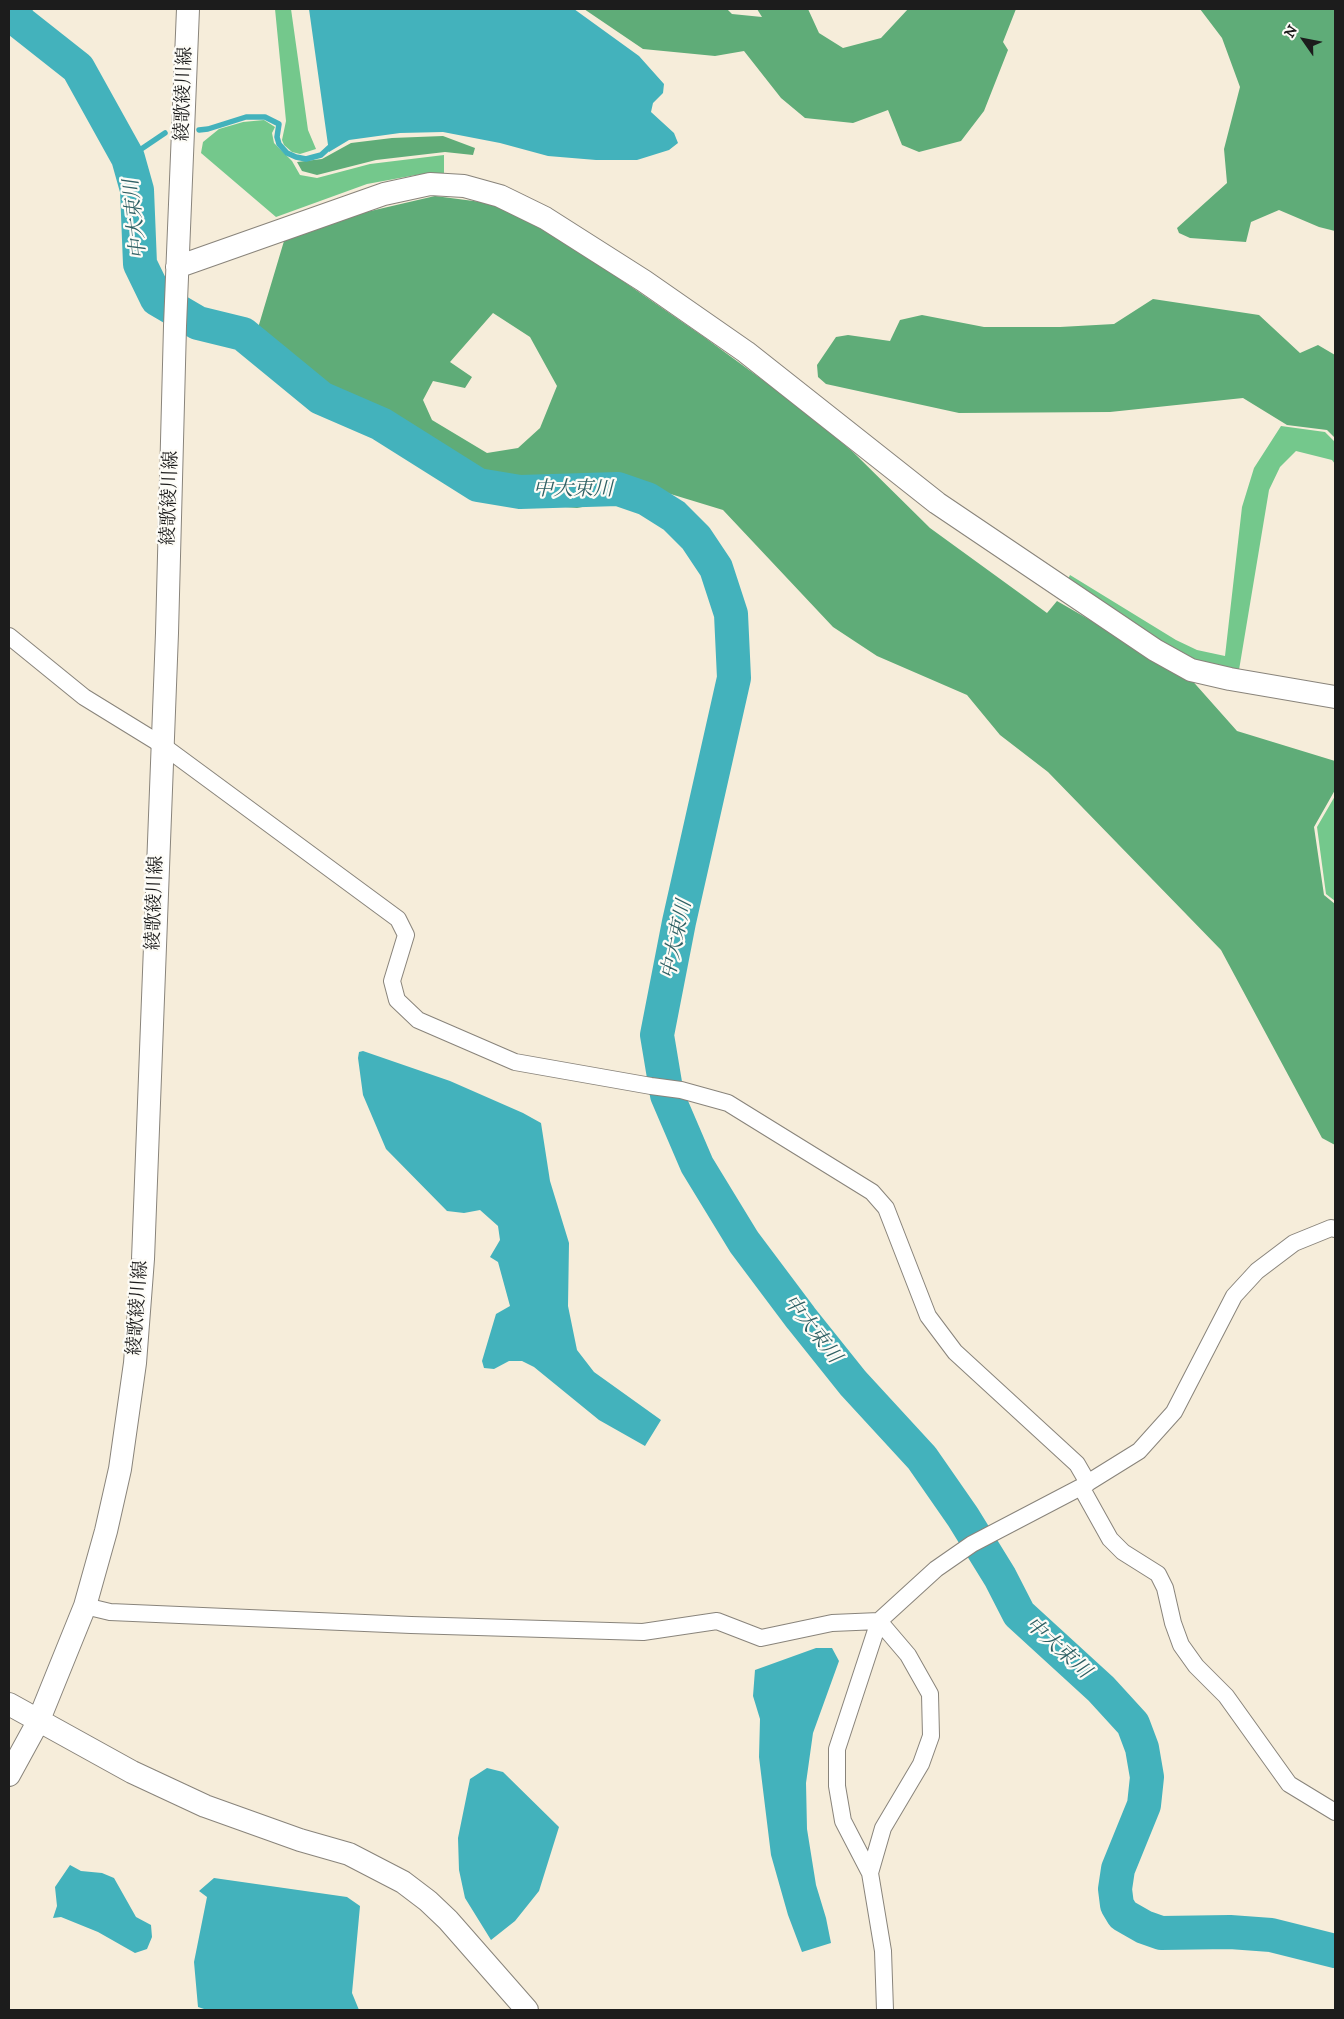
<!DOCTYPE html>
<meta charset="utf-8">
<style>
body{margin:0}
#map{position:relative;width:1344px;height:2019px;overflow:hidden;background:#f6edda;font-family:"IM FELL DW Pica",serif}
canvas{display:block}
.frame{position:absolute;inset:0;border:10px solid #1c1c1c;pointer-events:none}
.north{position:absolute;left:1279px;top:15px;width:50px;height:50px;-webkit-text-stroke:4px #fdfcf7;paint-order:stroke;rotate:303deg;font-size:14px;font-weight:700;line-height:20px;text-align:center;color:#1c1c1c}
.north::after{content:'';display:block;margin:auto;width:18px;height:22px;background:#1c1c1c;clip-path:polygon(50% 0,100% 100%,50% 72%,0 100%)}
</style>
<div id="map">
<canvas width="1344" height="2019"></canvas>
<div class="frame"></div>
<div class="north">N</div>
</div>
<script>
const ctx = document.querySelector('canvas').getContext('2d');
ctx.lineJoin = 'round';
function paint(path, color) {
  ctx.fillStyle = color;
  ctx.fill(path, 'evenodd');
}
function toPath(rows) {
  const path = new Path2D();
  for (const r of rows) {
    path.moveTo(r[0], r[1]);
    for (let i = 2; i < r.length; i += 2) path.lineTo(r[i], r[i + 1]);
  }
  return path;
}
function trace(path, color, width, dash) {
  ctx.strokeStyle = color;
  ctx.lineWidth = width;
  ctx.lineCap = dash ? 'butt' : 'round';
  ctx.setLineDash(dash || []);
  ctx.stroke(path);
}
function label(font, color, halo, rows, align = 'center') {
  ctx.font = font + ' "IM FELL DW Pica","Noto Serif JP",serif';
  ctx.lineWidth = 4.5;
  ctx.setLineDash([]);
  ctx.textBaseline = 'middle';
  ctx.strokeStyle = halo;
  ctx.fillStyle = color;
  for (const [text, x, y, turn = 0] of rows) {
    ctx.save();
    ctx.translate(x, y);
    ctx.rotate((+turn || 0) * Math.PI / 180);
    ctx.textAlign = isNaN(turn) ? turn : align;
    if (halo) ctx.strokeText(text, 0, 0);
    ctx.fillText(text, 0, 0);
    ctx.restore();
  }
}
paint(toPath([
 [275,9,291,9,308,130,316,149,300,154,292,152,284,145,282,140,286,121],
 [264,120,275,127,272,133,274,143,292,161,300,175,317,178,370,164,444,155,444,173,416,175,367,184,276,217,201,153,203,142,219,129,243,122],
 [1281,426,1325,432,1335,442,1335,464,1332,460,1296,451,1280,467,1269,490,1239,670,1196,660,1180,651,1144,632,1067,581,1070,575,1176,640,1197,650,1225,656,1242,507,1254,468],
 [1335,796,1335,901,1326,894,1317,827]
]), '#74c88c');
paint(toPath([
 [584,9,727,9,732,14,762,17,757,9,808,9,819,33,843,48,881,38,908,9,1016,9,1003,42,1008,50,984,111,961,141,919,152,902,145,888,110,853,123,805,118,781,98,744,51,715,56,643,49],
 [1200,9,1335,9,1335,231,1319,227,1279,210,1251,222,1246,242,1190,238,1179,233,1177,228,1227,183,1224,149,1240,87,1222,38],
 [443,136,475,148,473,155,445,152,376,160,317,175,302,171,297,162,322,159,351,143,392,138],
 [435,196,489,203,536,226,578,250,704,337,801,408,853,452,930,528,1047,613,1057,601,1189,677,1237,731,1335,761,1335,790,1314,827,1324,895,1335,904,1335,1145,1322,1138,1221,950,1048,772,1000,735,967,695,877,656,833,627,723,510,664,492,577,508,505,502,436,452,377,414,324,388,258,328,284,241,362,213],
 [493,313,530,337,557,386,540,428,518,448,487,453,432,420,423,400,433,381,465,388,472,377,450,362],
 [1153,299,1259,315,1300,353,1318,345,1335,355,1335,438,1327,430,1287,425,1243,398,1110,412,959,413,826,384,818,377,817,365,836,337,848,335,890,341,900,320,922,315,984,327,1060,327,1114,324]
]), '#5fac78');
paint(toPath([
 [309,9,574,9,639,56,664,84,663,93,653,103,651,112,674,133,678,143,669,150,637,160,596,160,548,156,500,143,443,132,400,133,349,140,329,152],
 [363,1051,450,1081,523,1113,541,1123,550,1181,569,1243,568,1306,577,1350,594,1372,661,1420,645,1446,599,1420,534,1367,522,1361,509,1361,494,1369,484,1368,482,1361,496,1314,510,1306,498,1262,490,1257,500,1240,498,1226,480,1210,464,1213,447,1211,386,1149,363,1095,358,1058,359,1052],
 [816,1648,832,1648,839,1661,813,1733,806,1783,807,1829,816,1885,826,1918,831,1943,802,1952,788,1915,771,1855,759,1757,760,1719,753,1696,755,1670],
 [487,1768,503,1772,559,1827,539,1891,515,1921,491,1940,465,1898,459,1870,458,1838,470,1779],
 [70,1865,81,1871,102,1873,114,1878,136,1917,151,1925,152,1937,147,1949,135,1953,98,1932,61,1917,53,1918,57,1906,55,1887],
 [214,1878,347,1897,360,1906,352,1993,359,2010,207,2010,198,2007,194,1962,207,1897,199,1891]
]), '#43b2bc');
trace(toPath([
 [199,130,208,129,246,117,265,117,279,124,277,137,279,144,287,153,296,157,306,159,321,155,333,144],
 [128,158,165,133]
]), '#43b2bc', 5.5);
trace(toPath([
 [10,9,21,23,78,68,128,158,137,190,140,264,157,299,198,323,243,334,321,398,381,424,478,485,520,492,618,489,647,499,674,516,696,538,716,568,731,614,734,678,679,922,657,1035,667,1095,697,1165,744,1242,801,1318,853,1383,922,1458,963,1517,1000,1577,1019,1614,1101,1689,1133,1724,1142,1748,1147,1777,1144,1805,1118,1869,1115,1889,1117,1905,1123,1915,1144,1927,1161,1933,1230,1932,1271,1935,1335,1951]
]), '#43b2bc', 34);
const street = toPath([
 [9,636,84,697,162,745,398,919,406,935,392,981,397,1000,418,1020,515,1062,651,1086,681,1090,728,1103,872,1192,886,1208,928,1316,955,1352,1077,1464,1088,1483],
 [1081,1487,1110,1539,1123,1552,1158,1574,1165,1588,1173,1623,1181,1645,1196,1666,1226,1696,1289,1784,1335,1812],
 [85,1606,110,1612,411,1625,643,1632,717,1621,761,1638,832,1623,879,1621],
 [870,1873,883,1828,921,1764,931,1736,930,1694,908,1655,879,1621],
 [885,2010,883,1951,870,1873,843,1821,837,1786,837,1749,879,1621,936,1569,972,1544,1081,1487,1139,1451,1174,1412,1234,1296,1257,1271,1294,1243,1331,1228,1335,1229]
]);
const secondary = toPath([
 [177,267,384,194,430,184,464,186,500,196,545,218,644,281,746,352,937,503,1155,650,1191,670,1230,679,1335,697],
 [9,1704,132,1772,205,1806,300,1840,349,1854,403,1882,428,1901,448,1920,527,2010],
 [9,1775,38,1722,85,1606,106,1531,120,1469,135,1363,143,1259,167,633,175,326,188,9]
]);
trace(street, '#89847b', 18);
trace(secondary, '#89847b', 24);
trace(street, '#fff', 16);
trace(secondary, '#fff', 22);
label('19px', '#1c1c1c', '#fdfcf7', [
 ["綾歌綾川線",185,94,-88],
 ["綾歌綾川線",171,498,-88],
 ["綾歌綾川線",156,903,-88],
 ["綾歌綾川線",139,1308,-86]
]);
label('italic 20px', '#2e6064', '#fdfcf7', [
 ["中大束川",137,219,-96],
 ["中大束川",573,491],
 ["中大束川",678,940,-78],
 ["中大束川",811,1330,52],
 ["中大束川",1057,1649,42]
]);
</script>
